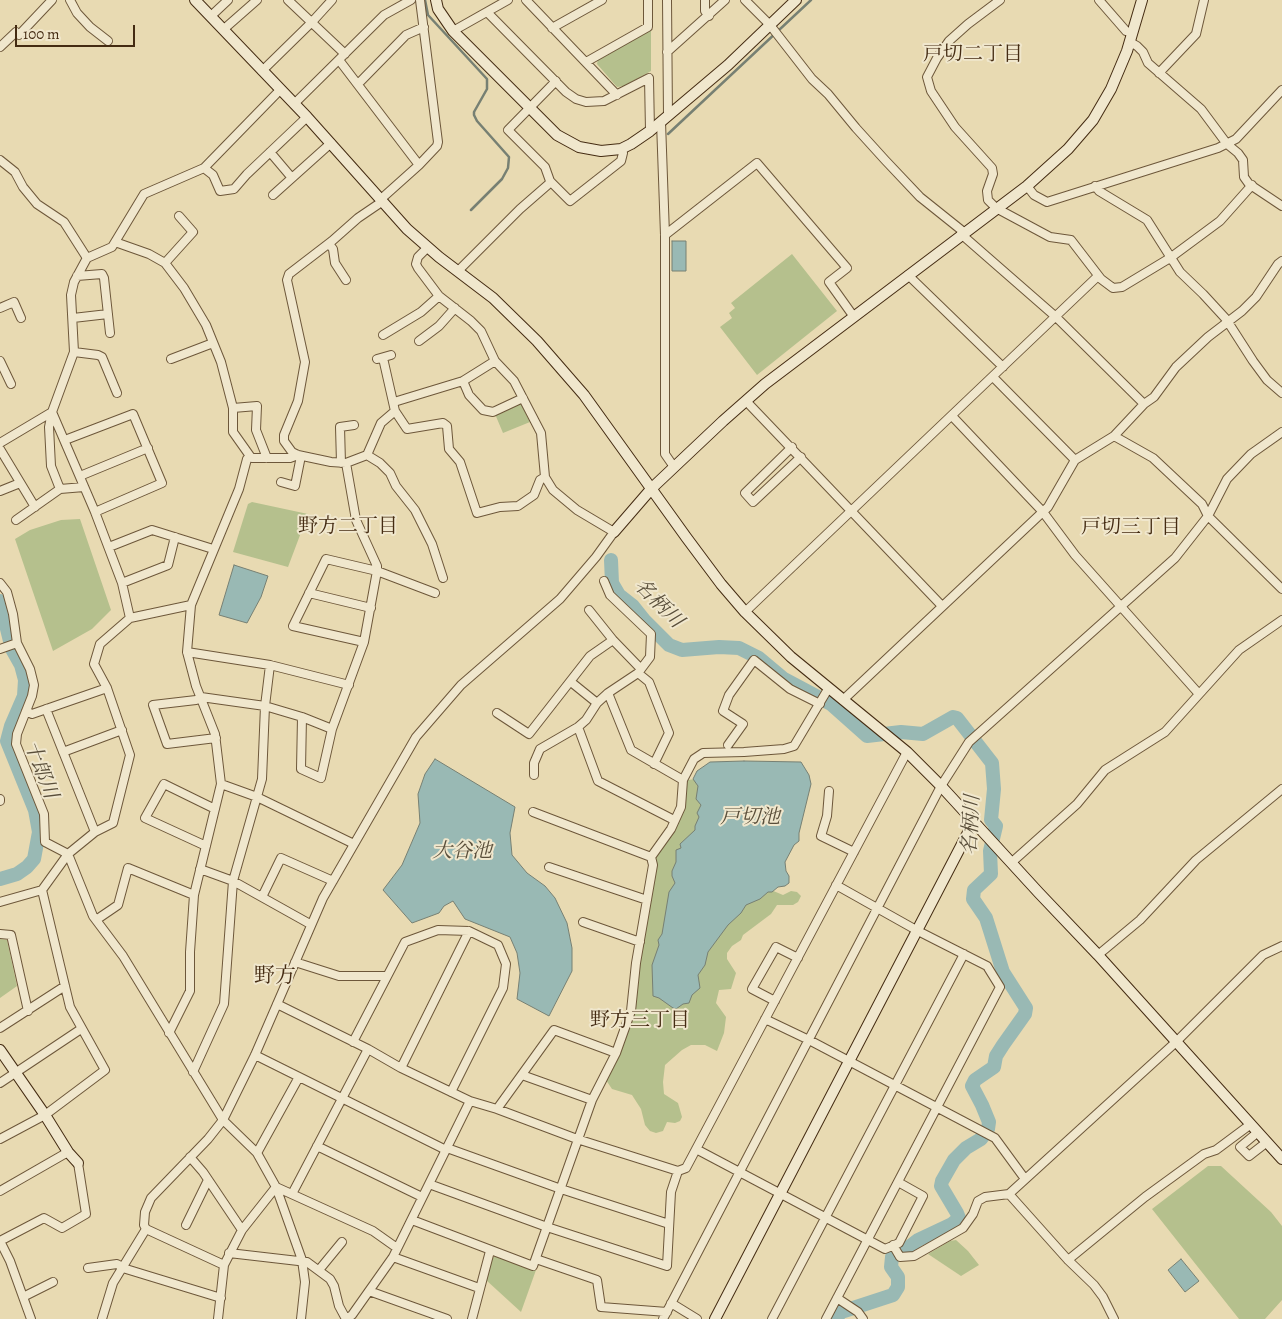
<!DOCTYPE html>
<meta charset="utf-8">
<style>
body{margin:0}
#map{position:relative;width:1282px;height:1319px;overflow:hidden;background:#e8dab2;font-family:Alegreya,serif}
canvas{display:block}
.scale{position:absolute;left:15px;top:25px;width:120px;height:22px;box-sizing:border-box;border:2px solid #442b12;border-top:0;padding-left:6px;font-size:15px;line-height:18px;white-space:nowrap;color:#442b12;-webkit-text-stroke:4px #f0e7cd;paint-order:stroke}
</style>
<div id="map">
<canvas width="1282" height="1319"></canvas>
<div class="scale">100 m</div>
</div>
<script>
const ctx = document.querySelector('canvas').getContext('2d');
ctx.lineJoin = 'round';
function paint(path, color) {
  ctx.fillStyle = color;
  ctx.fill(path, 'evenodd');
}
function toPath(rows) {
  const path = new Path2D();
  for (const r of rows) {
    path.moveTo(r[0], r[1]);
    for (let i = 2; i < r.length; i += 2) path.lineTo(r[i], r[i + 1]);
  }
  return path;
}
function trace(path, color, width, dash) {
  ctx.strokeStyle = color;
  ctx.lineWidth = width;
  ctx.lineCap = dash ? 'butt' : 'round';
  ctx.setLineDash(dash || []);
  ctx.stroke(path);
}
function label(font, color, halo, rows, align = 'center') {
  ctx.font = font + ' Alegreya,"Noto Serif JP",serif';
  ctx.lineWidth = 4;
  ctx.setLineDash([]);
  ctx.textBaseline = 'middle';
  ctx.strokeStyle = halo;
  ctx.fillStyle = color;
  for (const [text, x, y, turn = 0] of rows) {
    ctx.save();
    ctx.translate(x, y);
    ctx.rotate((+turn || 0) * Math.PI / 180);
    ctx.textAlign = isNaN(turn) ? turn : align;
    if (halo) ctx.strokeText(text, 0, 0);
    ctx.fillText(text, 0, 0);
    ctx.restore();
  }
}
paint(toPath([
 [651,29,651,71,624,86,617,87,597,64,598,59],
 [792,254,837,311,757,375,720,327,732,318,729,313,735,308,731,303],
 [520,402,530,422,503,433,495,414],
 [252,502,308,514,288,567,233,552,248,504],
 [80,519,111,610,92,629,53,651,15,539,30,530,61,520],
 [695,779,699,782,703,800,696,973,706,950,718,934,743,906,771,890,783,895,791,891,797,892,801,896,798,902,793,905,777,905,771,914,743,935,741,940,732,946,727,953,727,959,736,973,731,989,719,990,716,1003,726,1017,724,1033,717,1051,705,1045,691,1045,682,1050,665,1065,663,1082,664,1094,678,1103,682,1117,680,1121,675,1123,667,1122,663,1131,656,1133,650,1131,645,1125,641,1109,632,1095,612,1089,606,1080,616,1058,640,956,655,857,672,833,685,784,688,780],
 [0,939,7,940,17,986,0,998],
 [1208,1166,1221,1166,1271,1212,1282,1226,1282,1300,1265,1319,1239,1319,1152,1209],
 [956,1240,968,1251,979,1265,961,1276,928,1254,950,1241],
 [495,1256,536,1270,521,1312,486,1280,492,1258]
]), '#b5c08d');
const water = toPath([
 [672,241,686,241,686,271,672,271,672,241],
 [234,565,268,576,261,597,247,623,219,615,234,565],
 [435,759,515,807,510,833,512,855,527,873,545,886,555,898,567,923,572,948,572,971,549,1016,517,999,520,973,517,953,510,937,465,919,453,901,444,906,439,913,412,923,383,890,402,865,420,823,418,794,425,774,435,759],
 [744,761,801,762,809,775,811,784,799,833,799,841,794,845,785,862,786,871,789,876,789,883,785,886,778,887,772,892,768,892,760,899,746,905,741,913,728,925,708,952,705,965,698,975,700,988,692,995,689,1003,683,1004,676,1009,673,1008,659,998,653,996,652,965,659,945,658,940,662,934,669,892,675,883,672,876,672,871,676,862,676,850,681,848,680,844,695,830,695,826,699,817,697,813,701,805,696,799,698,786,693,779,697,771,710,762,744,761],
 [1181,1259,1199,1281,1185,1292,1168,1270,1181,1259]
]);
paint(water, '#99b9b4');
trace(water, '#778073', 1);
trace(toPath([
 [425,0,428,15,487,79,487,89,474,112,474,115,477,121,509,157,508,168,502,179,471,210],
 [668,134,811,0]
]), '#778073', 2.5);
trace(toPath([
 [611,560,612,583,619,595,633,606,645,621,669,645,682,650,719,647,739,648,759,658,784,679,831,704,867,736,901,732,923,734,953,717,957,718,992,763,994,789,991,820,996,826,990,851,991,874,974,890,973,899,986,918,1003,972,1026,1008,1025,1014,1003,1045,996,1056,994,1067,975,1080,972,1086,982,1105,989,1122,988,1129,981,1139,966,1148,954,1160,942,1181,941,1186,957,1213,959,1218,952,1224,918,1240,905,1250,892,1257,891,1267,898,1277,898,1287,893,1295,841,1312,837,1317,837,1319],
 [0,601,12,649,21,665,25,680,24,696,11,726,7,741,35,810,39,832,34,859,27,867,17,874,0,879]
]), '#99b9b4', 14);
const street = toPath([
 [70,0,77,13,90,27,108,41],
 [288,0,345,54],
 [526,0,617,95],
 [667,0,668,116],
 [705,0,705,11,709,16],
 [745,0,770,25,812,79,828,94,856,128,885,160,920,197,965,233],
 [1000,0,968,24,949,41,937,58,927,77,931,91,955,127,992,168,993,174,987,191,988,200,996,208,1050,237,1071,240,1101,279,1113,288,1122,287,1170,258,1220,221,1252,185],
 [1099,0,1126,31,1132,33],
 [487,12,566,92,576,99,586,102,604,101,649,78,650,131],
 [211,16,228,0],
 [552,28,602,0],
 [224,29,257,0],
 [453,31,508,0],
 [1130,42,1137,46,1143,52,1148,63,1201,109,1227,144,1238,153,1243,160,1244,177,1249,184,1282,206],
 [0,47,16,32,19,35,52,0],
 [667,52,725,0],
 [339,60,419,165],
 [586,62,648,27,648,0],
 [262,71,312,22,332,0],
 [1159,73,1196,34,1204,0],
 [556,81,508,130,545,167,550,181,570,201,621,161,623,153,621,149],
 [358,84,406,35,424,27],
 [294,104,384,15,411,0],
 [661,122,665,235,665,454,674,467],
 [270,152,292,178],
 [0,160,15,172,23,187,37,204,64,222,87,258],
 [204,168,213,175,220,191,234,189,247,174,307,117],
 [1027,186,1034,195,1047,202,1218,148,1236,139,1282,90],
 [1095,186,1099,191,1147,220,1180,272,1203,294,1226,319,1253,361,1267,380,1282,393],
 [273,195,331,143],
 [381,199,419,165,437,146,438,142,420,0],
 [383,201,358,218,332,241,289,274,287,280,305,362,298,401,284,435,284,441,292,452,298,455,331,462,346,463,367,455,381,423,395,411],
 [961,234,1056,317,1144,404],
 [665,235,757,163,847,268,829,282,854,317],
 [115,242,149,254,165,263,184,288,206,325,221,362,233,408,233,432,250,456,252,458,290,458,298,455],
 [329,244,333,249,335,263,346,280],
 [165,263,193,232,179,216],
 [458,271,520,209,551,182],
 [908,275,1003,367],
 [77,276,102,274,104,278,110,333],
 [0,308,14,302,21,318],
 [73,318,108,314],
 [383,335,421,312,439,296],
 [419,341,439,326,455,308],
 [74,352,98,355,102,357,117,393],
 [383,358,395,411,407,429,443,423,447,426,449,449,460,462,477,513,500,507,518,506,534,495,540,480,545,477],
 [171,359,213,343],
 [377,359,391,355],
 [0,361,11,384],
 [993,377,1075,460],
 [463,381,469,395,483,410,493,412,523,398],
 [746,401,942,606],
 [394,402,463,381,495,361],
 [233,408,257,406,256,430,267,458],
 [52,412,95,512,122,583,130,618],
 [952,416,1043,512,1075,555,1199,694],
 [1114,436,1153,458,1202,504,1208,516,1282,589],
 [65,440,133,414,162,483,95,512],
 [0,443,52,412],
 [792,447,745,493,753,502,801,457],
 [0,449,35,507],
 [367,455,380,463,390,473,396,486,415,510,432,544,443,578],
 [341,463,340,427,354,425],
 [80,476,148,448],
 [281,482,295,486,301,456],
 [60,489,51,466,49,427,52,412,74,352,71,295,74,282,87,258,112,247,144,194,204,168,280,90],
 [0,491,20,483],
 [16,520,60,489,84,487],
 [109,547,152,530,213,549],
 [0,583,7,592,13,614,17,643,30,669,34,685,32,696,17,734,16,744,44,814,45,842,68,854,93,916,123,956,223,1120,257,1153,276,1187,302,1260,305,1282,301,1319],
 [122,583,168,565,175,537],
 [309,593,371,608],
 [589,610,613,640,641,669],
 [745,612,1098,276],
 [364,642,293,626,326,559,377,571,435,593],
 [0,649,17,643],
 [187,652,270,665,349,685],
 [638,673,649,682,669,733,654,764],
 [571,682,597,703],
 [608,693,631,750,683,780],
 [843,700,1048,507,1075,460,1114,436,1144,404,1154,397,1176,367,1208,337,1242,311,1256,297,1278,264,1282,261],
 [46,709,95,832],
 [26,711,32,714,107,688],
 [497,713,529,734,590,656,613,640],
 [302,717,301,769,321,778,332,729,364,642,377,571,377,566,356,520,346,463],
 [578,727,598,781,674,820],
 [216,738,167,744,153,705,196,700,201,697,265,706,302,717,332,729],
 [728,745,743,724,723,711,729,695,754,660,790,689,820,704],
 [63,752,122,730],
 [534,775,534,763,540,749,578,727,586,720,597,703,608,693,638,673,650,657,651,634,610,595,604,581],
 [221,784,257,797,354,844],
 [829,791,827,816,821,836,854,852],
 [0,799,0,801],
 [533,812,651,857],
 [206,846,145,818,164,784,215,809],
 [1011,863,1077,804,1105,770,1165,732,1239,650,1282,620],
 [549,867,647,900],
 [200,869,233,881,310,924],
 [262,897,281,858,333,881],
 [0,902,42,890,68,854,95,832,113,823,130,755,107,688,94,664,100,644,130,618,191,605],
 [96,920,118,905,128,868,194,895],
 [583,922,640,942],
 [0,934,11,935,28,1011],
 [1098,955,1140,920,1196,860,1282,789],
 [295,962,339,976,387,976],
 [775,1001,752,989,776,947,798,958],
 [277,1004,368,1049,401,1068,470,1101,497,1109,577,1139,678,1171,686,1168,907,752],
 [765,1019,809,1040,995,1138,1025,1179],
 [0,1028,65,986],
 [169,1033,190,991,190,952,194,895,221,784,215,734,196,686,187,652,191,605,239,489,247,459,250,456],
 [353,1042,405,942,438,930,469,931,498,945,506,964,503,988,451,1092],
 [255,1055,446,1150],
 [401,1068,469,931],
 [193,1072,224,1004,233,881,262,779,265,706,270,665],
 [522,1075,592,1100],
 [0,1083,81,1029],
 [497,1109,554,1030,616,1053],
 [1258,1132,1240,1147,1249,1156,1267,1142],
 [0,1139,45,1115,105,1070,70,1007,42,890],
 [317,1146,422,1197],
 [447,1148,561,1189,669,1224],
 [696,1149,885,1249,899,1243,923,1196,898,1182],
 [257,1153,299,1077],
 [190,1157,203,1172,242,1230],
 [429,1184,547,1227,667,1266,671,1192,678,1171],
 [276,1187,373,1231,397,1248],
 [0,1191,68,1152],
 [292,1194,368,1049],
 [1009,1194,1068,1260,1094,1285,1103,1297,1114,1319],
 [412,1220,533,1266,592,1100,616,1053,631,1011,636,963,653,865,651,857,671,829,681,807,683,780,694,759,703,753,744,752,784,749,794,746,828,689],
 [186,1225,208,1180],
 [146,1229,224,1265],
 [0,1241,44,1218,62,1228,86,1214,78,1163],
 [0,1241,10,1261,31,1319],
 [893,1245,900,1257,914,1256,963,1228,973,1214,978,1201,985,1197,1009,1194,1176,1042,1263,955,1282,946],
 [229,1253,307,1262,330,1279,334,1286,339,1306,346,1319],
 [393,1257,479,1288],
 [536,1259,597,1280,601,1307,667,1312],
 [1068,1260,1145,1197,1204,1154,1216,1150,1251,1124],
 [88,1268,117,1264,126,1269,221,1298],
 [319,1270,342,1242],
 [369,1291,447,1319],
 [23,1297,53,1282],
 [837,1298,858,1312,863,1319],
 [671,1303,697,1319],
 [102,1319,113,1283,146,1229,144,1225,145,1212,151,1198,208,1139,223,1120,255,1055,323,898,416,737,461,685,560,599,596,557,614,532,577,510,553,490,545,477,541,433,514,381,495,361,481,331,471,321,439,296,418,268,416,264,418,257,428,247],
 [218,1319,224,1265,242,1230,276,1187],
 [346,1319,352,1315,393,1257,470,1101],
 [472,1319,490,1251],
 [663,1319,941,786,969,742,1175,558,1208,516,1227,479,1251,454,1282,432],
 [772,1319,964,954],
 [826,1319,1000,987,987,966,918,931,836,885]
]);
const secondary = toPath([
 [195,0,307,117,407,229,439,257,493,298,537,341,584,395,686,537,721,584,745,612,791,657,907,752,941,786,1039,893,1098,955,1282,1159],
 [436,0,438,9,453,31,557,135,579,147,601,151,621,149,631,144,650,131,728,65,796,0],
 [614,532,652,488,723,421,765,384,1027,186,1068,149,1093,120,1111,89,1127,51,1142,0],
 [0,1050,45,1115,68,1152,78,1163],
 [715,1319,974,821]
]);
trace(street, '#6d573a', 10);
trace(secondary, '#442b12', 12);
trace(street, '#f0e7cd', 8);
trace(secondary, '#f0e7cd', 10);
label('20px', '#442b12', '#f0e7cd', [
 ["戸切二丁目",973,55],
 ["野方二丁目",348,527],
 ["戸切三丁目",1131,528],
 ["野方三丁目",640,1021]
]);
label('italic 20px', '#594e3a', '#f0e7cd', [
 ["名柄川",658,604,45],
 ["十郎川",40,770,69],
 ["戸切池",750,818],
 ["名柄川",972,825,-87],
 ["大谷池",462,852]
]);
label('21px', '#442b12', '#f0e7cd', [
 ["野方",275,977]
]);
</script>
